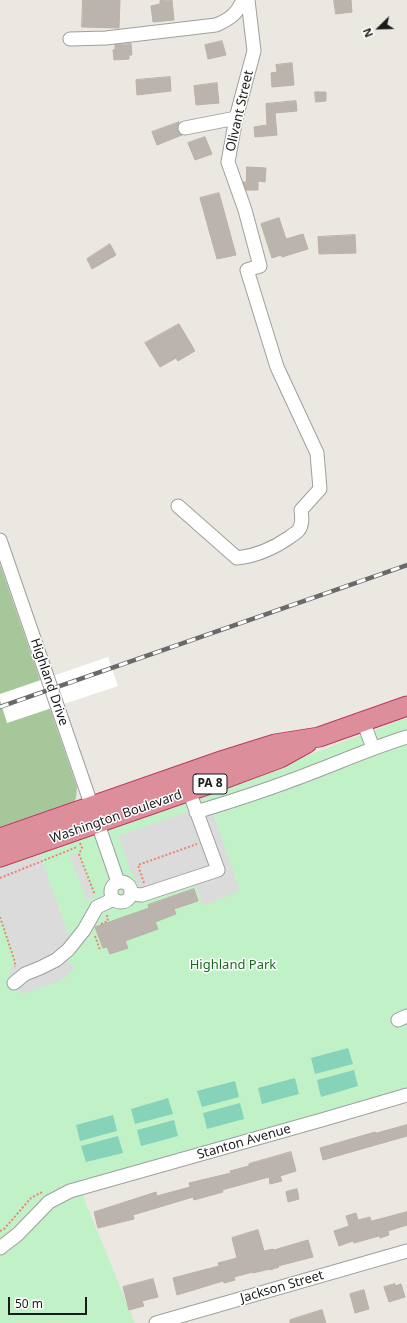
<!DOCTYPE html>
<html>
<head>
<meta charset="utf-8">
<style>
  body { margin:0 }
  #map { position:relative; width:407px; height:1323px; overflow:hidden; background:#ebe8e1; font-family:"Noto Sans",sans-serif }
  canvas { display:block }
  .north { position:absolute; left:359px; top:8px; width:40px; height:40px; -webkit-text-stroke:3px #fff; paint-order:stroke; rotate:247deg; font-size:11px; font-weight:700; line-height:16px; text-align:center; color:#1b1b1b }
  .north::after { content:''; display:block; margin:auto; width:14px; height:18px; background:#1b1b1b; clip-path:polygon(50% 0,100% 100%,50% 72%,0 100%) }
  .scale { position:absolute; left:8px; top:1297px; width:79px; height:18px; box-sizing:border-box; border:2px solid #1b1b1b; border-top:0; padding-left:5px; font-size:12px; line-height:14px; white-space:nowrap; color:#1b1b1b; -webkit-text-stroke:3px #fff; paint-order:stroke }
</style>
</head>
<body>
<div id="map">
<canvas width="407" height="1323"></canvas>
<div class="north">N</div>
<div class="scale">50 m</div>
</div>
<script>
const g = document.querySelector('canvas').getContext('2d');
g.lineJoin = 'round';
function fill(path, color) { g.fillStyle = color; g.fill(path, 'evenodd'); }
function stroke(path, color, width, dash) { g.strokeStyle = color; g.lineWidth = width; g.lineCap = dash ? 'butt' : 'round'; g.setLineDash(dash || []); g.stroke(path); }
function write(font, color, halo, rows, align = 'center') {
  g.font = font + ' "Noto Sans",sans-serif'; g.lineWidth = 3; g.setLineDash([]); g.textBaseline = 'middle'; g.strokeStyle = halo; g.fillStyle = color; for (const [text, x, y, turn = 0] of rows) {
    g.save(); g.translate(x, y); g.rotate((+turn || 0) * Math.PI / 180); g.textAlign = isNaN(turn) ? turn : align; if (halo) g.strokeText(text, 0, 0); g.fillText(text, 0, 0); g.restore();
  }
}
fill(new Path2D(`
  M 0,564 L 77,787 L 76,798 L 74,802 L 0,828 Z`), '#a5c79a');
fill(new Path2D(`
  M 407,718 L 407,1095 L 81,1187 L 85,1201 L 135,1323 L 0,1323 L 0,862 L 260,773 Z`), '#c1f2c7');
fill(new Path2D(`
  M 348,1048 L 353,1064 L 315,1074 L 311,1058 Z
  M 354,1070 L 358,1086 L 321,1097 L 317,1080 Z
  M 295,1078 L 299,1094 L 262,1104 L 258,1088 Z
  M 235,1081 L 239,1097 L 202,1107 L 197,1091 Z
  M 168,1098 L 173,1114 L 135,1124 L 131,1109 Z
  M 240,1103 L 244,1119 L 207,1129 L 203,1113 Z
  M 113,1115 L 117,1131 L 80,1141 L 76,1125 Z
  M 174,1120 L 178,1136 L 141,1146 L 137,1130 Z
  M 118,1136 L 123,1153 L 86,1162 L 81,1146 Z`), '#86d3b9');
fill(new Path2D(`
  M 189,811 L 193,820 L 213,813 L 240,891 L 203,906 L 190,871 L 140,889 L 129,867 L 118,836 Z
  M 78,853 L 94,897 L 87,900 L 69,854 Z
  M 40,855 L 70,939 L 67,962 L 75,967 L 66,977 L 59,981 L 22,994 L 17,989 L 9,971 L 17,961 L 0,915 L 0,869 Z`), '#dbdbdb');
fill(new Path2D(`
  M 108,657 L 118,686 L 7,723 L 0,700 L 0,694 Z`), '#fff');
const building = new Path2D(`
  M 83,0 L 120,0 L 119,28 L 82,27 Z
  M 172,0 L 174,20 L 153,22 L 151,6 L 160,4 L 160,1 Z
  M 334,0 L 351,0 L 352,12 L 336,14 Z
  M 222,41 L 226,55 L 208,59 L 205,45 Z
  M 131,44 L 132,55 L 129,55 L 129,59 L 114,60 L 113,50 L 115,50 L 115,45 Z
  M 292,63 L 294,85 L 272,87 L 271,73 L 277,72 L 276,65 Z
  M 170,77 L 171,91 L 137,95 L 136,80 Z
  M 217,83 L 219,103 L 196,105 L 194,86 Z
  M 315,92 L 326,92 L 326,101 L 316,102 Z
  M 296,101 L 297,111 L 275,113 L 277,135 L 255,137 L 254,127 L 267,125 L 266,104 Z
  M 179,122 L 177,130 L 182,135 L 157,145 L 152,132 Z
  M 205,137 L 212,154 L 195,160 L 188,143 Z
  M 247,167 L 266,168 L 265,182 L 258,181 L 258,190 L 246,190 L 243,182 L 246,182 Z
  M 219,193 L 236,255 L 217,259 L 200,198 Z
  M 279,218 L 286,239 L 303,234 L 308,249 L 282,257 L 281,255 L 272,258 L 261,224 Z
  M 355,235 L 356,253 L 319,254 L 318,237 Z
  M 110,244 L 116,255 L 92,269 L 87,259 Z
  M 179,324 L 195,351 L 178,361 L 176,358 L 160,367 L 145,343 Z
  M 194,889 L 198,901 L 174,909 L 176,914 L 155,922 L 158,929 L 125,941 L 128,948 L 110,954 L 107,947 L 103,948 L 95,927 L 149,908 L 148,905 Z
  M 407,1125 L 407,1136 L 323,1160 L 320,1148 L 375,1132 L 376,1133 Z
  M 291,1152 L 296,1171 L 280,1176 L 282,1181 L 270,1184 L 269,1177 L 222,1190 L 223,1192 L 194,1200 L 193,1197 L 133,1215 L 134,1219 L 98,1228 L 94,1212 L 156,1192 L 157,1196 L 190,1187 L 189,1183 L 231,1173 L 230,1171 L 249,1166 L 249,1164 Z
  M 297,1189 L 299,1199 L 288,1202 L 286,1192 Z
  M 407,1212 L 407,1225 L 388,1231 L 389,1235 L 380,1238 L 379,1236 L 354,1243 L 353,1241 L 339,1246 L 334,1231 L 349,1226 L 346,1216 L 356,1213 L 358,1220 L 370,1217 L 371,1221 Z
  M 258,1230 L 264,1251 L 273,1249 L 274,1250 L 308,1240 L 313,1257 L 278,1266 L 279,1267 L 270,1270 L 270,1269 L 253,1273 L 253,1272 L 234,1277 L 235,1280 L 224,1283 L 223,1281 L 177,1295 L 173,1278 L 219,1266 L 218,1263 L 237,1258 L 232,1238 Z
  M 153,1279 L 158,1297 L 142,1301 L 144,1306 L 129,1310 L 123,1287 Z
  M 395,1284 L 395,1286 L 401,1284 L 405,1297 L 389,1302 L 384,1287 Z
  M 364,1290 L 369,1309 L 355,1313 L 350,1294 Z
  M 322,1310 L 326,1323 L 290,1323 L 290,1320 Z`);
fill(building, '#bbb4ae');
stroke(building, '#bbb0a5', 1);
const minor = new Path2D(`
  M 70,39 L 106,38 L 216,25 C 230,19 237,14 243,0
  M 185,128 L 236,118
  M 178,506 L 237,558 C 257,556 274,548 290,537 C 292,535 296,533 298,531 C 303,525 302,517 301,510 L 320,489 L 317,453 L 277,367 L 247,270 L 260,266 L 245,210 L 228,162 L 236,118 L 254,51 L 248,0
  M 0,540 L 118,882
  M 363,721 L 373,748
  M 196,812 C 229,802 261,792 292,780 C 331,766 368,749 407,737
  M111 892a10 10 0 1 1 20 0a10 10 0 1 1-20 0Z
  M 131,894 L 142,895 L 218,870 L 189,791
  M 14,983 L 25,974 L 40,968 L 56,960 L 68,950 L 84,930 L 97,907 L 114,899
  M 398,1020 L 407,1016
  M 0,1248 L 18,1234 L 49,1202 L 70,1191 L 325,1119 L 407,1095
  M 156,1323 L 407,1251`);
const highway = new Path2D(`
  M 0,838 L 224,760 L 275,744 L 319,737 L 407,706
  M 0,857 L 218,781 L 280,758 L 307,743`);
stroke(minor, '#9f9f9f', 15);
stroke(highway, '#c23560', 21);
stroke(new Path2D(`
  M 80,843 L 82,848 L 79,854 L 95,895
  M 0,878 L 77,847
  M 144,883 L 138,865 L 197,844
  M 0,917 L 15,962 L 15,967
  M 101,924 L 108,921 L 107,916 L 108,916
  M 95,936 L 100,950
  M 0,1231 L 4,1229 L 31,1198 L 42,1192`), '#ea8473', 2, [2, 2]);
stroke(minor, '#fff', 13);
stroke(highway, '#dc8f9b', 19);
const rail = new Path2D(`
  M 0,707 L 407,565`);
stroke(rail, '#696969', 4.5);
stroke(rail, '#fff', 3, [9]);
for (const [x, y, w] of [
  [210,784,34]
]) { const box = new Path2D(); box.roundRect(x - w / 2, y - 10, w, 20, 3); g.fillStyle = '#fff'; g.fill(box); stroke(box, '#1b1b1b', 1); }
write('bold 12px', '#1b1b1b', null, [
  ["PA 8",210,784]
]);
write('13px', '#1b1b1b', '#fff', [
  ["Olivant Street",240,111,-77],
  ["Highland Drive",49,682,71],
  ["Washington Boulevard",116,817,-19],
  ["Stanton Avenue",244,1142,-16],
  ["Jackson Street",282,1287,-16]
]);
write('13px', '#166b20', '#fff', [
  ["Highland Park",233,965]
]);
</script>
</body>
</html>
